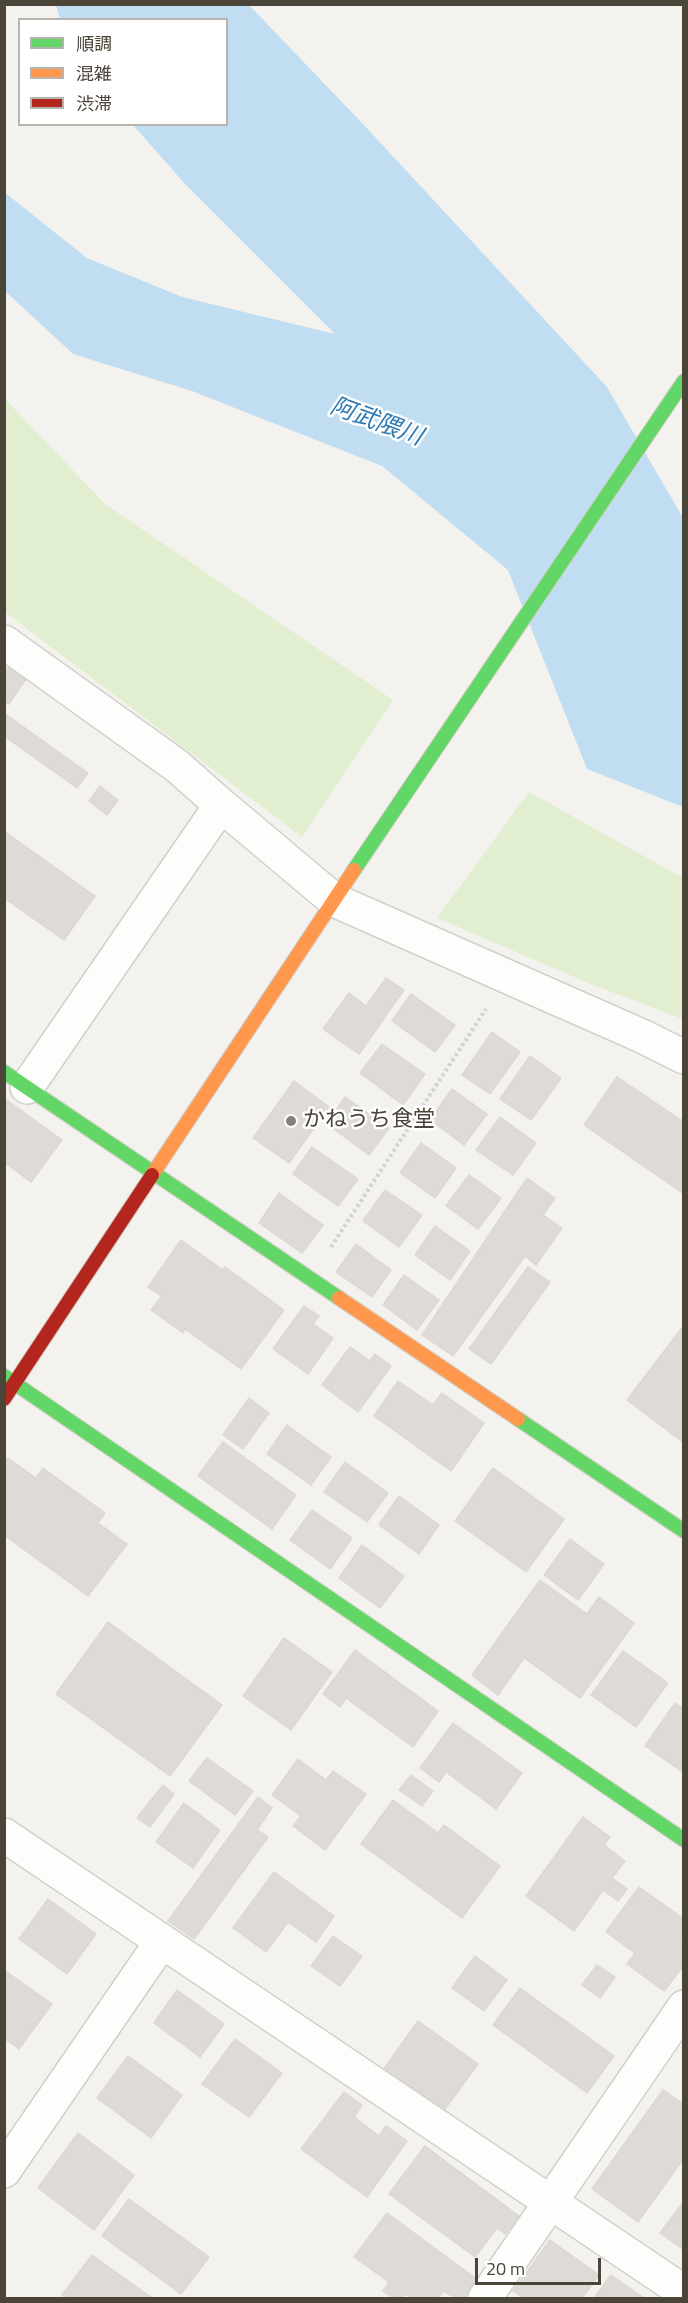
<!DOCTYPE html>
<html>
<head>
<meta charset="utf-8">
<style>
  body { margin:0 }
  #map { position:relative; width:688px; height:2303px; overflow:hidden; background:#f4f2ee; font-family:"Titillium Web","Noto Sans JP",sans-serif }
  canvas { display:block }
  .frame { position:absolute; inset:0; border:6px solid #4b4439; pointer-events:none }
  .legend { position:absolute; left:18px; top:18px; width:210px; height:108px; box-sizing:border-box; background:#fff; border:2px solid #b7b4b0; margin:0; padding:8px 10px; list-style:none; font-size:18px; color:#4b4439 }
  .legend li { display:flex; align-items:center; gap:12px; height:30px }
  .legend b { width:30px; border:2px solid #b7b4b0 }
  .scale { position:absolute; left:475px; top:2258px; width:126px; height:27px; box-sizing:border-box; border:3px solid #4b4439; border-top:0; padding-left:8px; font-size:18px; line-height:21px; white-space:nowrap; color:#4b4439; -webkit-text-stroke:4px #fff; paint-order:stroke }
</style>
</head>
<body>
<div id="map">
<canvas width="688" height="2303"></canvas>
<div class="frame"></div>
<ul class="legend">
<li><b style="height:8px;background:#63d668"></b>順調</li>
<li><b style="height:8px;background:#ff974d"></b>混雑</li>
<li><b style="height:8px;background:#b3261e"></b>渋滞</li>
</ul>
<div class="scale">20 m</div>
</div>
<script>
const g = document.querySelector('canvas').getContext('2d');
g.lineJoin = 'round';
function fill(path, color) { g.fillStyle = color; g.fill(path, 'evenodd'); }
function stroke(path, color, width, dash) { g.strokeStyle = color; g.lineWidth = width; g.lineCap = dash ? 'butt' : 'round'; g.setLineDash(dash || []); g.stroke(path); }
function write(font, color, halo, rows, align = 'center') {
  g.font = font + ' "Titillium Web","Noto Sans JP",sans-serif'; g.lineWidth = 5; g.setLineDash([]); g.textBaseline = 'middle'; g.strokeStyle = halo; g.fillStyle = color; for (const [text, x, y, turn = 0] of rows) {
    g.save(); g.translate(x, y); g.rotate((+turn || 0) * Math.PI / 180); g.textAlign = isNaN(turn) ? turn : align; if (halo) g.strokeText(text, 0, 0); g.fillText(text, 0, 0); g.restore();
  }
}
fill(new Path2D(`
  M 5,399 L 105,504 L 393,700 L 302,837 L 5,612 Z
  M 529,792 L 683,878 L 683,1019 L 593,985 L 437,918 Z`), '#e1eecf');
fill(new Path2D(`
  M 56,5 L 249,5 L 362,123 L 607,387 L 683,518 L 683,807 L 587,769 L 508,570 L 382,466 L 192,391 L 73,354 L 5,291 L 4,192 L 87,258 L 182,297 L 335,334 L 185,184 L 133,125 L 226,124 L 226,20 L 60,19 Z`), '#c0ddf1');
const building = new Path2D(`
  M 9,667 L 26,679 L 9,704 L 4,701 L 4,673 Z
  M 4,713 L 88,773 L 77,788 L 4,736 Z
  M 100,786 L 118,800 L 107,815 L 89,801 Z
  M 4,831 L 95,896 L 64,940 L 4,898 Z
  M 386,978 L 404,990 L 359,1054 L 323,1029 L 349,993 L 366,1006 Z
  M 411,994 L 455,1025 L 435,1052 L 392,1021 Z
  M 492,1032 L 520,1052 L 490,1094 L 462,1075 Z
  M 382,1044 L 425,1074 L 403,1105 L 360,1073 Z
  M 530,1056 L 561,1078 L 531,1120 L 500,1099 Z
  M 617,1077 L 684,1122 L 684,1194 L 584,1125 Z
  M 294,1081 L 329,1107 L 289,1163 L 253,1138 Z
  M 452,1089 L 487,1114 L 464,1145 L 430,1120 Z
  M 345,1097 L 389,1128 L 369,1155 L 327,1124 Z
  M 4,1098 L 62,1140 L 31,1182 L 4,1162 Z
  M 500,1117 L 536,1143 L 513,1175 L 476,1150 Z
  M 421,1143 L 456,1168 L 435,1198 L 400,1173 Z
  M 312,1147 L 358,1179 L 338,1206 L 293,1174 Z
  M 469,1175 L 501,1198 L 478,1229 L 446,1206 Z
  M 527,1178 L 555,1198 L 543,1215 L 562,1228 L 536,1265 L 525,1256 L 453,1356 L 422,1335 Z
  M 385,1190 L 422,1215 L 399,1247 L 363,1221 Z
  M 279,1193 L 323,1225 L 302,1253 L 259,1223 Z
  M 435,1226 L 470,1251 L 450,1280 L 415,1255 Z
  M 181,1240 L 223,1270 L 225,1267 L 284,1310 L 241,1369 L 185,1329 L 183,1333 L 151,1310 L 162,1296 L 148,1287 Z
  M 356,1244 L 391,1270 L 372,1297 L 336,1272 Z
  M 528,1267 L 550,1282 L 491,1364 L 469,1349 Z
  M 404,1275 L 439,1300 L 417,1330 L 383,1305 Z
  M 304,1306 L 319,1316 L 313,1324 L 333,1338 L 308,1374 L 273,1349 Z
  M 684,1325 L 684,1443 L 627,1400 Z
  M 350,1347 L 370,1361 L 375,1354 L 391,1366 L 358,1412 L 322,1385 Z
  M 398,1381 L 433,1405 L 442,1393 L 484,1423 L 451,1471 L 374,1416 Z
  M 249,1398 L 269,1413 L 243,1449 L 223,1435 Z
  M 287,1425 L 331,1457 L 311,1485 L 267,1454 Z
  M 223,1442 L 296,1495 L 272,1529 L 198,1476 Z
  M 8,1458 L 36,1478 L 43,1468 L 105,1513 L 98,1523 L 127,1544 L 88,1596 L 4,1535 L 4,1463 Z
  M 345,1462 L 388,1493 L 367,1522 L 324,1492 Z
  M 493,1468 L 564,1519 L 526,1572 L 455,1521 Z
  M 399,1496 L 439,1525 L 419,1554 L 379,1525 Z
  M 312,1510 L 352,1538 L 330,1569 L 290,1540 Z
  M 570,1539 L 604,1564 L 578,1600 L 544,1575 Z
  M 362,1545 L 404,1576 L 380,1608 L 339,1578 Z
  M 540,1580 L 587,1614 L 599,1597 L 634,1623 L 580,1698 L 524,1658 L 498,1695 L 472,1675 Z
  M 108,1622 L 222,1705 L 170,1776 L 56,1694 Z
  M 284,1638 L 332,1672 L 291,1730 L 243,1696 Z
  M 355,1650 L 438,1711 L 413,1747 L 346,1698 L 340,1707 L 323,1694 Z
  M 623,1651 L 668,1683 L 636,1727 L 591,1695 Z
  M 675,1703 L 684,1709 L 684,1773 L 645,1746 Z
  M 453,1723 L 522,1773 L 496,1809 L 446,1772 L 439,1782 L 420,1768 Z
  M 207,1758 L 253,1791 L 235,1815 L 189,1781 Z
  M 298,1759 L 326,1780 L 333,1771 L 366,1794 L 325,1850 L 293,1826 L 301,1816 L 272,1795 Z
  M 411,1775 L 433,1791 L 422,1806 L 399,1790 Z
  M 163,1785 L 174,1794 L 150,1827 L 137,1818 Z
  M 258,1797 L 272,1808 L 257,1830 L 268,1837 L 194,1939 L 168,1921 Z
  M 393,1800 L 438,1833 L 444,1825 L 500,1866 L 462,1918 L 361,1844 Z
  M 184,1803 L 220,1830 L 193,1868 L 156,1842 Z
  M 583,1817 L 610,1837 L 604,1845 L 625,1861 L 612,1878 L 627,1889 L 618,1901 L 603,1890 L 574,1931 L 526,1896 Z
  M 274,1872 L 334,1916 L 316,1942 L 288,1922 L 266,1952 L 233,1928 Z
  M 639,1887 L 684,1919 L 684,1938 L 680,1943 L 684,1946 L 684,1965 L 664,1991 L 627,1964 L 635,1953 L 606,1932 Z
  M 48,1899 L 96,1934 L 67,1974 L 19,1939 Z
  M 333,1936 L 362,1956 L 340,1986 L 311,1966 Z
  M 475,1956 L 507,1980 L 484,2011 L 452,1988 Z
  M 597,1965 L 615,1977 L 600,1998 L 582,1985 Z
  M 4,1970 L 52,2004 L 19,2049 L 4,2038 Z
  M 520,1988 L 614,2056 L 587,2093 L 493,2025 Z
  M 177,1990 L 224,2024 L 200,2057 L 154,2023 Z
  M 418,2021 L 478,2064 L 442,2113 L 383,2070 Z
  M 235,2039 L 282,2073 L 249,2117 L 202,2084 Z
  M 128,2056 L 182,2095 L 151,2138 L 97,2098 Z
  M 663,2090 L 684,2104 L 684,2124 L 681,2127 L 684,2128 L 684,2158 L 638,2222 L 592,2189 Z
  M 344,2092 L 362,2105 L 354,2117 L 379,2136 L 386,2126 L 407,2141 L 367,2197 L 301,2149 Z
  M 78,2133 L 134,2175 L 94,2230 L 38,2188 Z
  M 425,2146 L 519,2216 L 505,2234 L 497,2228 L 475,2257 L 389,2194 Z
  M 129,2199 L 209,2257 L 181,2294 L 102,2236 Z
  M 684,2201 L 684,2250 L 660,2233 Z
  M 387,2213 L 478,2280 L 465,2298 L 455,2298 L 444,2291 L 438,2298 L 411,2298 L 406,2294 L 403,2298 L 394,2298 L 383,2291 L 389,2282 L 354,2257 Z
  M 550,2240 L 599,2275 L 582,2298 L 523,2298 L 513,2291 Z
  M 92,2255 L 152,2298 L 67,2298 L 62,2295 Z
  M 611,2275 L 644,2298 L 594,2298 Z`);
fill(building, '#dedbd6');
stroke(building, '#dcd9d4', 1.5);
const street = new Path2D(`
  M 4,642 L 177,766 L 221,805 L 27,1087
  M 221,805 L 334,900 L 644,1037 L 684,1057
  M 4,1835 L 684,2292
  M 4,2171 L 162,1941
  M 485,2298 L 684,2007`);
const fast = new Path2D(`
  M 354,870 L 684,381
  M 4,1072 L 339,1298
  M 4,1376 L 684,1840
  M 518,1419 L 684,1531`);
const slow = new Path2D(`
  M 152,1175 L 354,870
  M 339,1298 L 518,1419`);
const jam = new Path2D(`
  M 4,1399 L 152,1175`);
stroke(street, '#d2d0cb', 36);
stroke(fast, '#d3cfc5', 16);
stroke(slow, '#d3cfc5', 16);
stroke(jam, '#d3cfc5', 16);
stroke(new Path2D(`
  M 331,1247 L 486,1009`), '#d3d2cc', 4, [3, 3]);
stroke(street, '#fdfdfc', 33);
stroke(fast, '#63d668', 14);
stroke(slow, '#ff974d', 14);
stroke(jam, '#b3261e', 14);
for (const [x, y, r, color] of [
  [291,1121,6,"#868178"]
]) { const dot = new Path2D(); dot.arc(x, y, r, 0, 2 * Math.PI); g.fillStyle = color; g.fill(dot); stroke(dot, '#fff', 2); }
write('22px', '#4b4439', '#fff', [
  ["かねうち食堂",303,1121]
], 'left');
write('italic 24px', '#2e7ab2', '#fff', [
  ["阿武隈川",376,423,20]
]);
</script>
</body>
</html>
